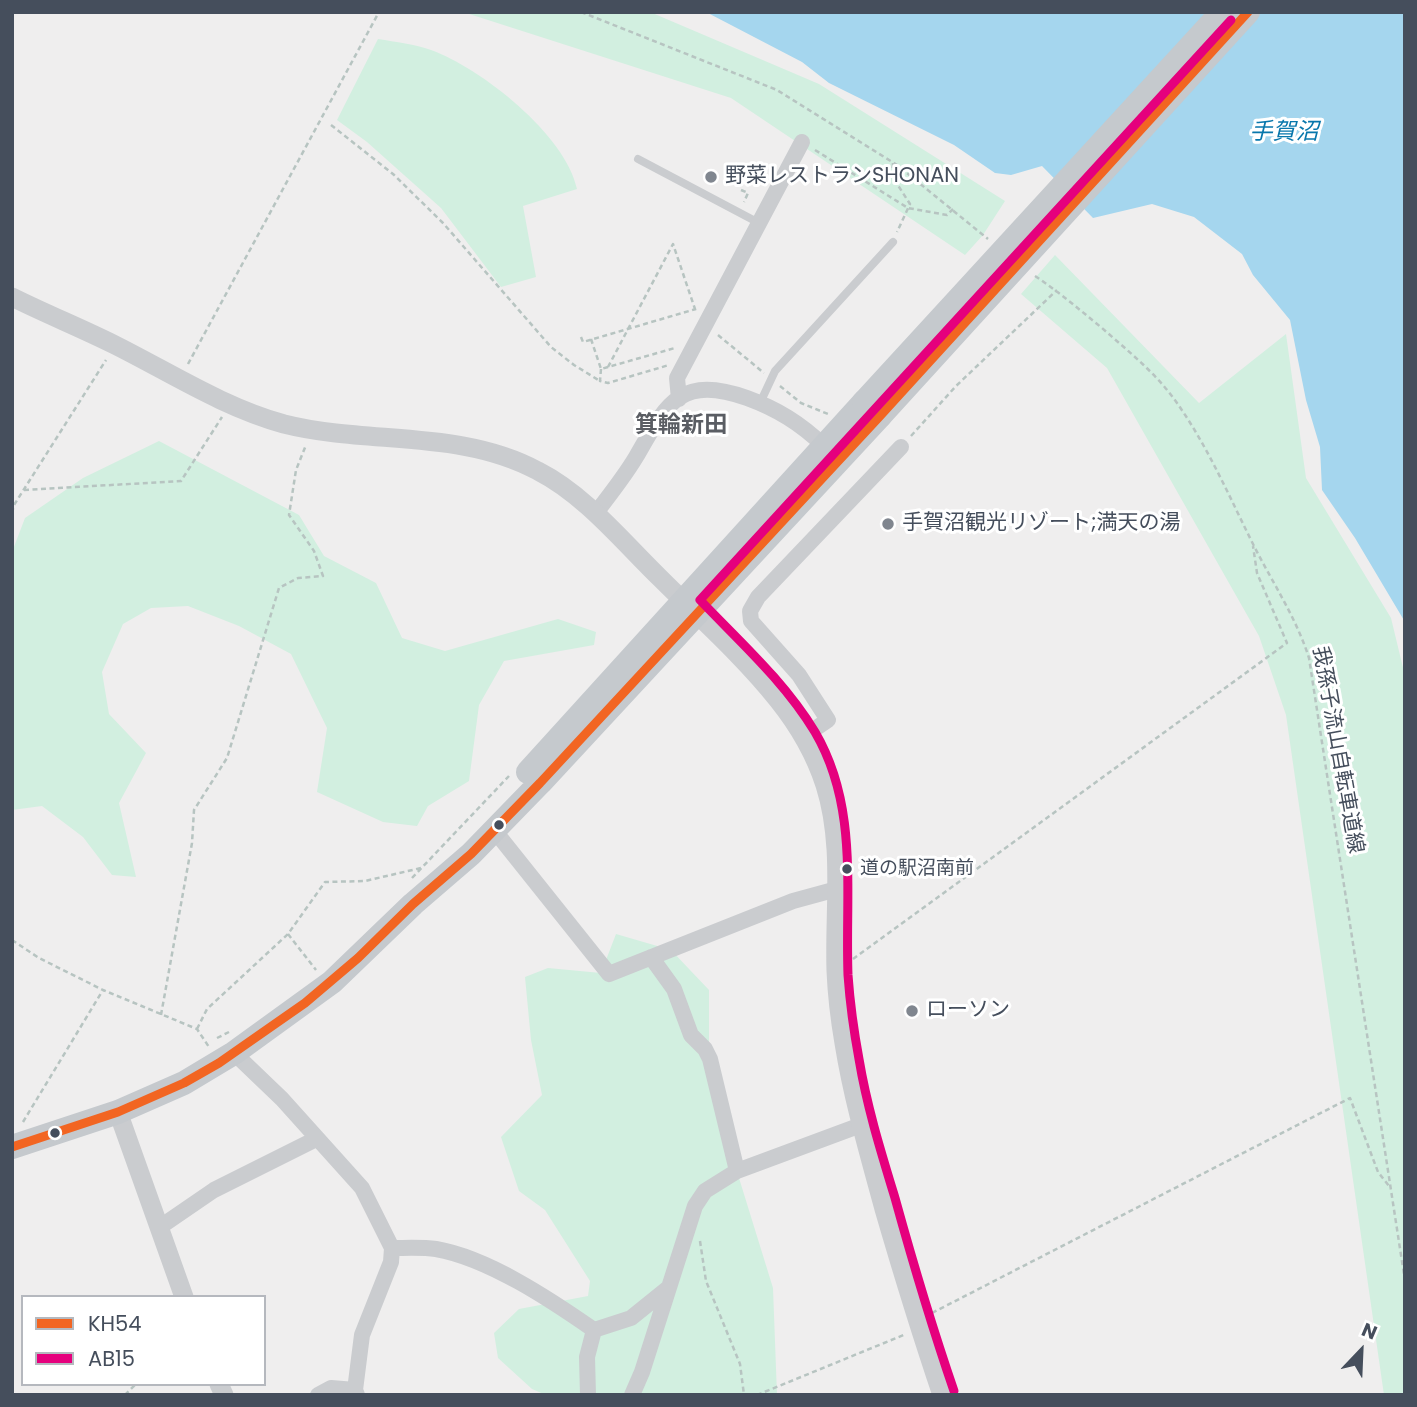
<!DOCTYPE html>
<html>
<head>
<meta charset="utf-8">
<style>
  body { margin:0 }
  #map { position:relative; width:1417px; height:1407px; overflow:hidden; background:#efeeee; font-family:Poppins,sans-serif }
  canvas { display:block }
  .frame { position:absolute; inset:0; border:14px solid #454e5c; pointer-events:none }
  .legend { position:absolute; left:21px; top:1295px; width:245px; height:91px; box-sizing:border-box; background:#fff; border:2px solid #b5b8be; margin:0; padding:9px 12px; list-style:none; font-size:21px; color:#454e5c }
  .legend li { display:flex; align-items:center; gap:14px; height:35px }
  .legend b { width:35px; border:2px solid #b5b8be }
  .north { position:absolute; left:1326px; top:1316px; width:70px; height:70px; -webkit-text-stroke:5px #fff; paint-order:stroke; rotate:23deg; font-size:19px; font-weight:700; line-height:28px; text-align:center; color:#454e5c }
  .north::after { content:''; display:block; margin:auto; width:24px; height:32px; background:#454e5c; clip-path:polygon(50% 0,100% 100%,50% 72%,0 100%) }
</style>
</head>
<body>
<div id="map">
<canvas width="1417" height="1407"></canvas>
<div class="frame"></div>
<ul class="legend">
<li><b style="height:9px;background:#f26522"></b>KH54</li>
<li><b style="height:9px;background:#e5007d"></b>AB15</li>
</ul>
<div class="north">N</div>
</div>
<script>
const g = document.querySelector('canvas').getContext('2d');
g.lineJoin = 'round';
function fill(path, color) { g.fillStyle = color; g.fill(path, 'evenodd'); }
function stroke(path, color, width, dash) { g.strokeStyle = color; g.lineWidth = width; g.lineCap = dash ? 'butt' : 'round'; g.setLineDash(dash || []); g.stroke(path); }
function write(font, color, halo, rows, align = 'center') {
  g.font = font + ' Poppins,"Noto Sans JP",sans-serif'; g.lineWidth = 6; g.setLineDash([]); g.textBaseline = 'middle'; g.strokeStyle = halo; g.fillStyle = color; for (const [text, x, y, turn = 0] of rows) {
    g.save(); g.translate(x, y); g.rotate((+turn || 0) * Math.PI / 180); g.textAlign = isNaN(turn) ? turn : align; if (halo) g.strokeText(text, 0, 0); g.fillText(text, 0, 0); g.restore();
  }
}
fill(new Path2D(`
  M 463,12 L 650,12 L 819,84 L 1005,201 L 983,235 L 965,255 L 731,98 Z
  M 378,39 C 396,42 415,44 431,50 C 481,68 566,135 577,189 L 523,206 L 536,277 L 501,287 L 441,208 L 367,142 L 337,120 Z
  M 1055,255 L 1199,403 L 1286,334 L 1306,478 L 1391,618 L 1405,676 L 1405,1395 L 1384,1395 L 1286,715 L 1259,636 L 1107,368 L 1021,294 Z
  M 159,441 L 299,515 L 324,556 L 376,583 L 402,638 L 445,651 L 558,619 L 596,632 L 594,645 L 504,661 L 479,705 L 469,781 L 428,806 L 417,826 L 383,822 L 317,792 L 327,728 L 291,654 L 239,626 L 188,606 L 151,608 L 123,624 L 102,672 L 109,714 L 146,753 L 119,803 L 136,877 L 112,875 L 83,837 L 42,806 L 12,810 L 12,552 L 25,518 L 83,478 Z
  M 616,934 L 671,950 L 709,990 L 709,1042 L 705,1068 L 773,1288 L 777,1395 L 546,1395 L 532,1389 L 498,1358 L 494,1333 L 519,1309 L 588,1296 L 590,1281 L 545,1210 L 519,1191 L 501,1137 L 542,1095 L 531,1040 L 525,977 L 548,968 L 601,973 Z`), '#d2efe0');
fill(new Path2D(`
  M 706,12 L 1405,12 L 1405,622 L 1355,538 L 1322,490 L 1320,447 L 1306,400 L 1290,320 L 1253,275 L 1242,254 L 1194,217 L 1152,204 L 1093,218 L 1042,166 L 1011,175 L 995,173 L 954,145 L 829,83 L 802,62 Z`), '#a5d6ee');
stroke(new Path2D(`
  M 581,12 L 777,90 L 897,165 L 988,239
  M 331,125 L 393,174 L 443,223 L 551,347 L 574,365 L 600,381
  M 815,150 L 908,208 L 947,215 L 953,209
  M 893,163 L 892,176 L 910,204 L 897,232
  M 741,190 L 748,193 L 744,202
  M 1035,276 C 1059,292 1080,310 1102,328 C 1129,352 1156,373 1177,403 C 1208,447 1229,496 1253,544 C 1272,582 1296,617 1309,658 L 1405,1281
  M 718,335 L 764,373
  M 581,337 L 583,342 L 696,309
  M 591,339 L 601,369 L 675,348
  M 188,364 L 379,12
  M 608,367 L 673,244 L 696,312
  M 601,369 L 600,381 L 608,383 L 669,365
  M 780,386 L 801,403 L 828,414
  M 911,436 L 956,386 L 1057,290
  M 24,490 L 181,481 L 222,417
  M 12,513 L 14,505 L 106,360
  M 412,878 L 509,776
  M 288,934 L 316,970
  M 12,940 L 39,958 L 103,990 L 197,1029 L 209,1047
  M 853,959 L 1287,643 L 1257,573 L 1253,546
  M 161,1015 L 192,843 L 194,810 L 227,758 L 279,588 L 298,578 L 323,576 L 314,551 L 289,515 L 296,470 L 306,445
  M 197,1029 L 207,1009 L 288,934 L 325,882 L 365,881 L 421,868
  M 217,1038 L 229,1032
  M 23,1122 L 103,990
  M 700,1241 L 706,1281 L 740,1364 L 744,1395
  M 932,1313 L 1350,1098 L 1378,1172 L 1389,1186
  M 125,1395 L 136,1384
  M 757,1395 L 906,1334`), '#b7c4c1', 2.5, [5, 3.5]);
stroke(new Path2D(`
  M 638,159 L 759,223
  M 760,403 L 775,371 L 893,242`), '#cacccf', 8);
stroke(new Path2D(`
  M 679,399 L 677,378 L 802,142
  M 595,514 C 609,496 624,477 636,457 C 666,405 679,374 747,398 C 777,409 800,423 824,446
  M 803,737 L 828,720 L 799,675 L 751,621 L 750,611 L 758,597 L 901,447
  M 494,830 L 609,974 L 793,901 L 837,889
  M 651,957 L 674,989 L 691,1035 L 705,1049 L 710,1059 L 737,1171
  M 234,1053 L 282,1099 L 362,1188 L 392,1248 L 391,1262 L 362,1335 L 355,1390 L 357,1395
  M 160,1227 L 214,1190 L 316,1139
  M 392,1248 C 406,1248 422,1247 436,1249 C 488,1258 551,1300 594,1330
  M 318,1395 L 331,1388 L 355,1390
  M 588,1395 L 587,1357 L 594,1330 L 631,1318 L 667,1289
  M 632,1395 L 642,1372 L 695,1206 L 705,1191 L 737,1171 L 861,1125`), '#cacccf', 16);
stroke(new Path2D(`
  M 12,297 C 46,314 81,328 115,345 C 171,373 223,407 284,424 C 367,445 461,429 538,471 C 585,495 622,541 660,578 C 699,617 743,656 778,700 C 798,725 815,754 825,785 C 844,845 834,909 836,971 C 837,994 840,1020 844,1043 C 853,1099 869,1154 884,1209 C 902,1271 921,1333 942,1395
  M 118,1112 L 184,1297
  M 219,1384 L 224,1395`), '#cacccf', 19);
stroke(new Path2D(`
  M 528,772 L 864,402
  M 12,1147 L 118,1112 L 184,1083 L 234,1053 L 332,982 L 413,904 L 471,854 L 540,783 L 880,416`), '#c5c9cd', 24);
stroke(new Path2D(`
  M 864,402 L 1222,12
  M 880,416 L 1248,12`), '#c5c9cd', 24);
stroke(new Path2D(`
  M 12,1147 L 118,1112 L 184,1083 L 219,1063 L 305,1003 L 358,958 L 413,904 L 471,854 L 540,783 L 880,416 L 1248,12`), '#f26522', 9);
stroke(new Path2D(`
  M 954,1391 C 932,1327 913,1263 895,1198 C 881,1152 867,1107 859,1059 C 854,1032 850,1003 848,975 C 845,892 859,807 815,732 C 784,681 740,642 700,600 L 1231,20`), '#e5007d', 9);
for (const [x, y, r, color] of [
  [711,177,7,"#80868f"],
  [888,524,7,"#80868f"],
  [499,825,6,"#454e5c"],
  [847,869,6,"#454e5c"],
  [912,1011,7,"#80868f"],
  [55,1133,6,"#454e5c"]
]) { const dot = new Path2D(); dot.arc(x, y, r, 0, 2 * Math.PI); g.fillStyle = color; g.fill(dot); stroke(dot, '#fff', 2.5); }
write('19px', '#454e5c', '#fff', [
  ["道の駅沼南前",860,869]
], 'left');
write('21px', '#454e5c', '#fff', [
  ["野菜レストランSHONAN",725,177],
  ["手賀沼観光リゾート;満天の湯",902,524],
  ["ローソン",926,1011]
], 'left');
write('21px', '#454e5c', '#fff', [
  ["我孫子流山自転車道線",1337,750,80]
]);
write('italic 23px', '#0877ac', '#fff', [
  ["手賀沼",1284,133]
]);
write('bold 23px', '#5a5d63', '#fff', [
  ["箕輪新田",681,426]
]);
</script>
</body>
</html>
